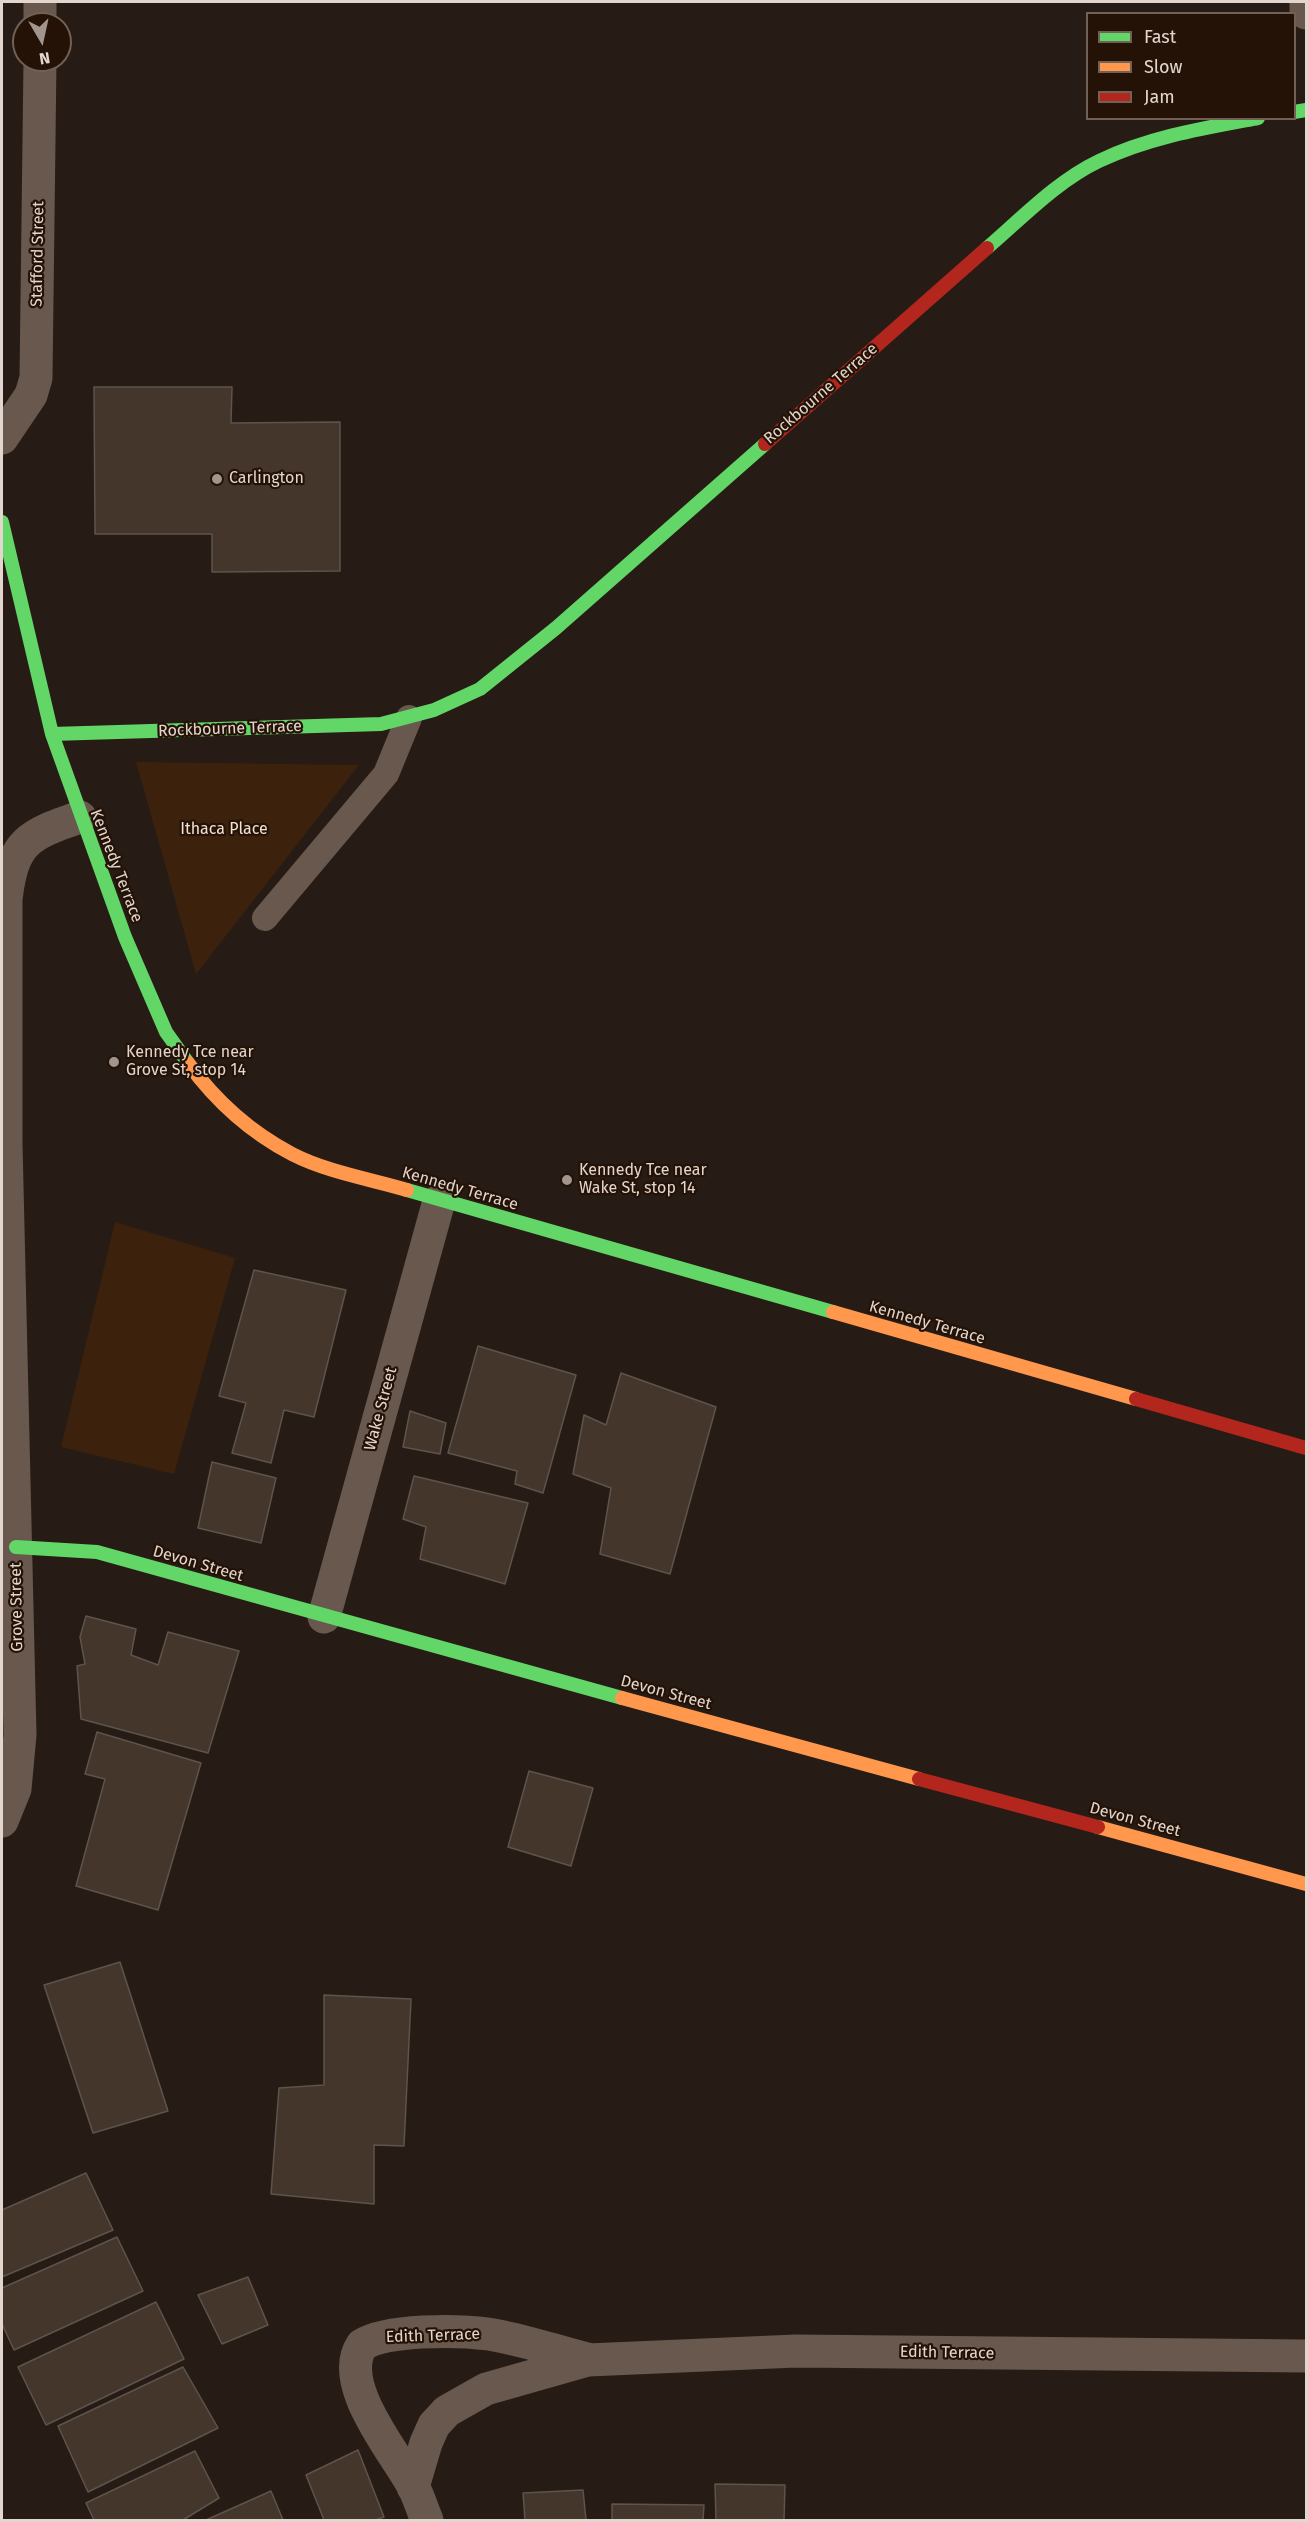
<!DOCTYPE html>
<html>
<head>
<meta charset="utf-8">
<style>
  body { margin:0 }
  #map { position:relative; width:1308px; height:2522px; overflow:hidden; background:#261c15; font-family:"Fira Sans",sans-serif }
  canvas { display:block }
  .frame { position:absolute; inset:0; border:3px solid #e3d6ce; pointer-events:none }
  .legend { position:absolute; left:1086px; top:12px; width:210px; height:108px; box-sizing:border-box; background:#231205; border:2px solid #706055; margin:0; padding:8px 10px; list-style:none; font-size:18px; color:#e3d6ce }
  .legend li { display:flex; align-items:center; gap:12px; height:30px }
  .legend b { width:30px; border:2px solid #706055 }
  .north { position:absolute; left:12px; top:12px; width:60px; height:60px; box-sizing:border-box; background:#231205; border:2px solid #706055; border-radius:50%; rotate:171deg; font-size:16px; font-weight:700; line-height:24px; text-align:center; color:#e3d6ce }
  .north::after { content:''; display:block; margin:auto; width:21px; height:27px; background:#a1958d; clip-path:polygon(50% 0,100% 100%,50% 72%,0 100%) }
</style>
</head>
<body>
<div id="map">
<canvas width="1308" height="2522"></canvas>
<div class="frame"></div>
<ul class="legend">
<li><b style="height:8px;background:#63d668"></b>Fast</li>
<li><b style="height:8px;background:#ff974d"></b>Slow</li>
<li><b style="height:8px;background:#b3261e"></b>Jam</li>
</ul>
<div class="north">N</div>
</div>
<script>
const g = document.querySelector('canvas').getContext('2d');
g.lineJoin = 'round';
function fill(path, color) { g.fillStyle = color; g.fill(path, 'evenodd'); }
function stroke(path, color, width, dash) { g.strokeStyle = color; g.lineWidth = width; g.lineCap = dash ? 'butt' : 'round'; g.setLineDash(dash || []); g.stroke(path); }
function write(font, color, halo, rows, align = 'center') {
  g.font = font + ' "Fira Sans",sans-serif'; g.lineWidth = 4.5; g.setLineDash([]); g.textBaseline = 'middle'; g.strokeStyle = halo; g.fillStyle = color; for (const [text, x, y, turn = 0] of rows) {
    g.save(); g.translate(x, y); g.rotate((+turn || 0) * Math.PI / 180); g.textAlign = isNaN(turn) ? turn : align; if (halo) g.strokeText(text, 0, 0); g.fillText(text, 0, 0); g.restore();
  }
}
fill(new Path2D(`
  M 136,762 L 359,765 L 196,974 Z
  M 115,1222 L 235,1258 L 174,1474 L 61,1447 Z`), '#3c210c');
const building = new Path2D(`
  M 94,387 L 232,387 L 231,423 L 340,422 L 340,571 L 212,572 L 212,534 L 95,534 Z
  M 254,1270 L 346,1290 L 314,1417 L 284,1410 L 271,1463 L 232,1453 L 246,1403 L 219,1396 Z
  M 478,1346 L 576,1375 L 543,1493 L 515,1484 L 517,1471 L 448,1453 Z
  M 621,1373 L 716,1407 L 670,1574 L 600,1554 L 611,1488 L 573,1474 L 584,1415 L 606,1425 Z
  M 410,1411 L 446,1423 L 440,1454 L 403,1447 Z
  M 212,1462 L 276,1478 L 261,1543 L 198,1528 Z
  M 414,1476 L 528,1503 L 505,1584 L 420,1559 L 426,1527 L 403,1519 Z
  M 86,1616 L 136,1629 L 131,1655 L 158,1665 L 168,1632 L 239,1651 L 208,1753 L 81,1719 L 77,1666 L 85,1664 L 80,1637 Z
  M 97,1732 L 201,1763 L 158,1910 L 76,1886 L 105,1779 L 85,1774 Z
  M 529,1771 L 593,1788 L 571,1866 L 508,1847 Z
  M 120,1962 L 168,2111 L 93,2133 L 44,1985 Z
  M 324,1995 L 411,1999 L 404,2146 L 374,2145 L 374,2204 L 271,2194 L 279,2088 L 324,2085 Z
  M 86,2173 L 113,2230 L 2,2277 L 2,2210 Z
  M 117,2237 L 143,2291 L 14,2350 L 2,2324 L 2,2288 Z
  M 248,2277 L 268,2325 L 222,2344 L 198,2295 Z
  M 156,2302 L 184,2359 L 46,2425 L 18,2367 Z
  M 183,2367 L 218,2428 L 88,2492 L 58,2426 Z
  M 358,2450 L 384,2517 L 375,2520 L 324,2520 L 306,2475 Z
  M 195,2451 L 219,2498 L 183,2520 L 94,2520 L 86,2503 Z
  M 715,2484 L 785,2485 L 784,2520 L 716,2520 Z
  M 583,2490 L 586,2520 L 525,2520 L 523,2493 Z
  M 271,2491 L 283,2520 L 206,2520 Z
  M 612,2504 L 704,2505 L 703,2520 L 612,2520 Z`);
fill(building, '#45362b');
stroke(building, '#5c544d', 1.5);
stroke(new Path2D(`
  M 265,918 L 386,774 L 409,718`), '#68584d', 26);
stroke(new Path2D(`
  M 1306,2 L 1306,13
  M 40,24 L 40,2
  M 2,438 L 31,395 L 36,378 L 40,60
  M 324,1617 L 439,1201
  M 2,1821 L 15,1789 L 20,1735 L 6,1143 L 6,899 C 13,841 28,835 80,817
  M 413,2487 L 426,2443 L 434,2425 L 447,2411 L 486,2389 L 588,2360 L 796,2351 L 1306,2356
  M 427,2520 C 422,2509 419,2497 413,2486 C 395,2452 336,2384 362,2345 C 387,2329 458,2330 488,2334 C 521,2339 555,2351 587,2359`), '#68584d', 33);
stroke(new Path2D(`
  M 1294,112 L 1306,110
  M 987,248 C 1022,218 1057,181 1099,161 C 1149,137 1204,128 1258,118
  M 2,522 L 52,734 L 125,937 L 166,1032 L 188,1063
  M 52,734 L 381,724 L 434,710 L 480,689 L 556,628 L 765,444
  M 407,1190 L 833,1312
  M 16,1547 L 97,1552 L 622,1698`), '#63d668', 14);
stroke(new Path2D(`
  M 188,1063 C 215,1100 250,1132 292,1154 C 327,1172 370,1179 407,1190
  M 833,1312 L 1136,1399
  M 622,1698 L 919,1779
  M 1098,1827 L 1306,1884`), '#ff974d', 14);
stroke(new Path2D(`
  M 765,444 L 987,248
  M 1136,1399 L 1306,1448
  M 919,1779 L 1098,1827`), '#b3261e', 14);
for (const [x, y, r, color] of [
  [217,479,6,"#a1958d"],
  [114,1062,6,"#a1958d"],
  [567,1180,6,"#a1958d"]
]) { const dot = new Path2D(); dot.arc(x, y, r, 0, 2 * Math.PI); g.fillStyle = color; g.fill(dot); stroke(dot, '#231205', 2); }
write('16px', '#e3d6ce', '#231205', [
  ["Stafford Street",38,254,-89],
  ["Rockbourne Terrace",821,394,-41],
  ["Rockbourne Terrace",230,729,-2],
  ["Kennedy Terrace",116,866,69],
  ["Kennedy Terrace",460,1189,16],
  ["Kennedy Terrace",927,1323,16],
  ["Wake Street",381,1409,-75],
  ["Devon Street",198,1564,16],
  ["Grove Street",17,1607,-91],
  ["Devon Street",666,1693,15],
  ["Devon Street",1135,1820,15],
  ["Edith Terrace",433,2336,-2],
  ["Edith Terrace",947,2353,1]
]);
write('16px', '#e3d6ce', '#231205', [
  ["Carlington",229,479],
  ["Kennedy Tce near",126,1053],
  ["Grove St, stop 14",126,1071],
  ["Kennedy Tce near",579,1171],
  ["Wake St, stop 14",579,1189]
], 'left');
write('16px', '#f4dfd1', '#231205', [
  ["Ithaca Place",224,830]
]);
</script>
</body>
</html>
